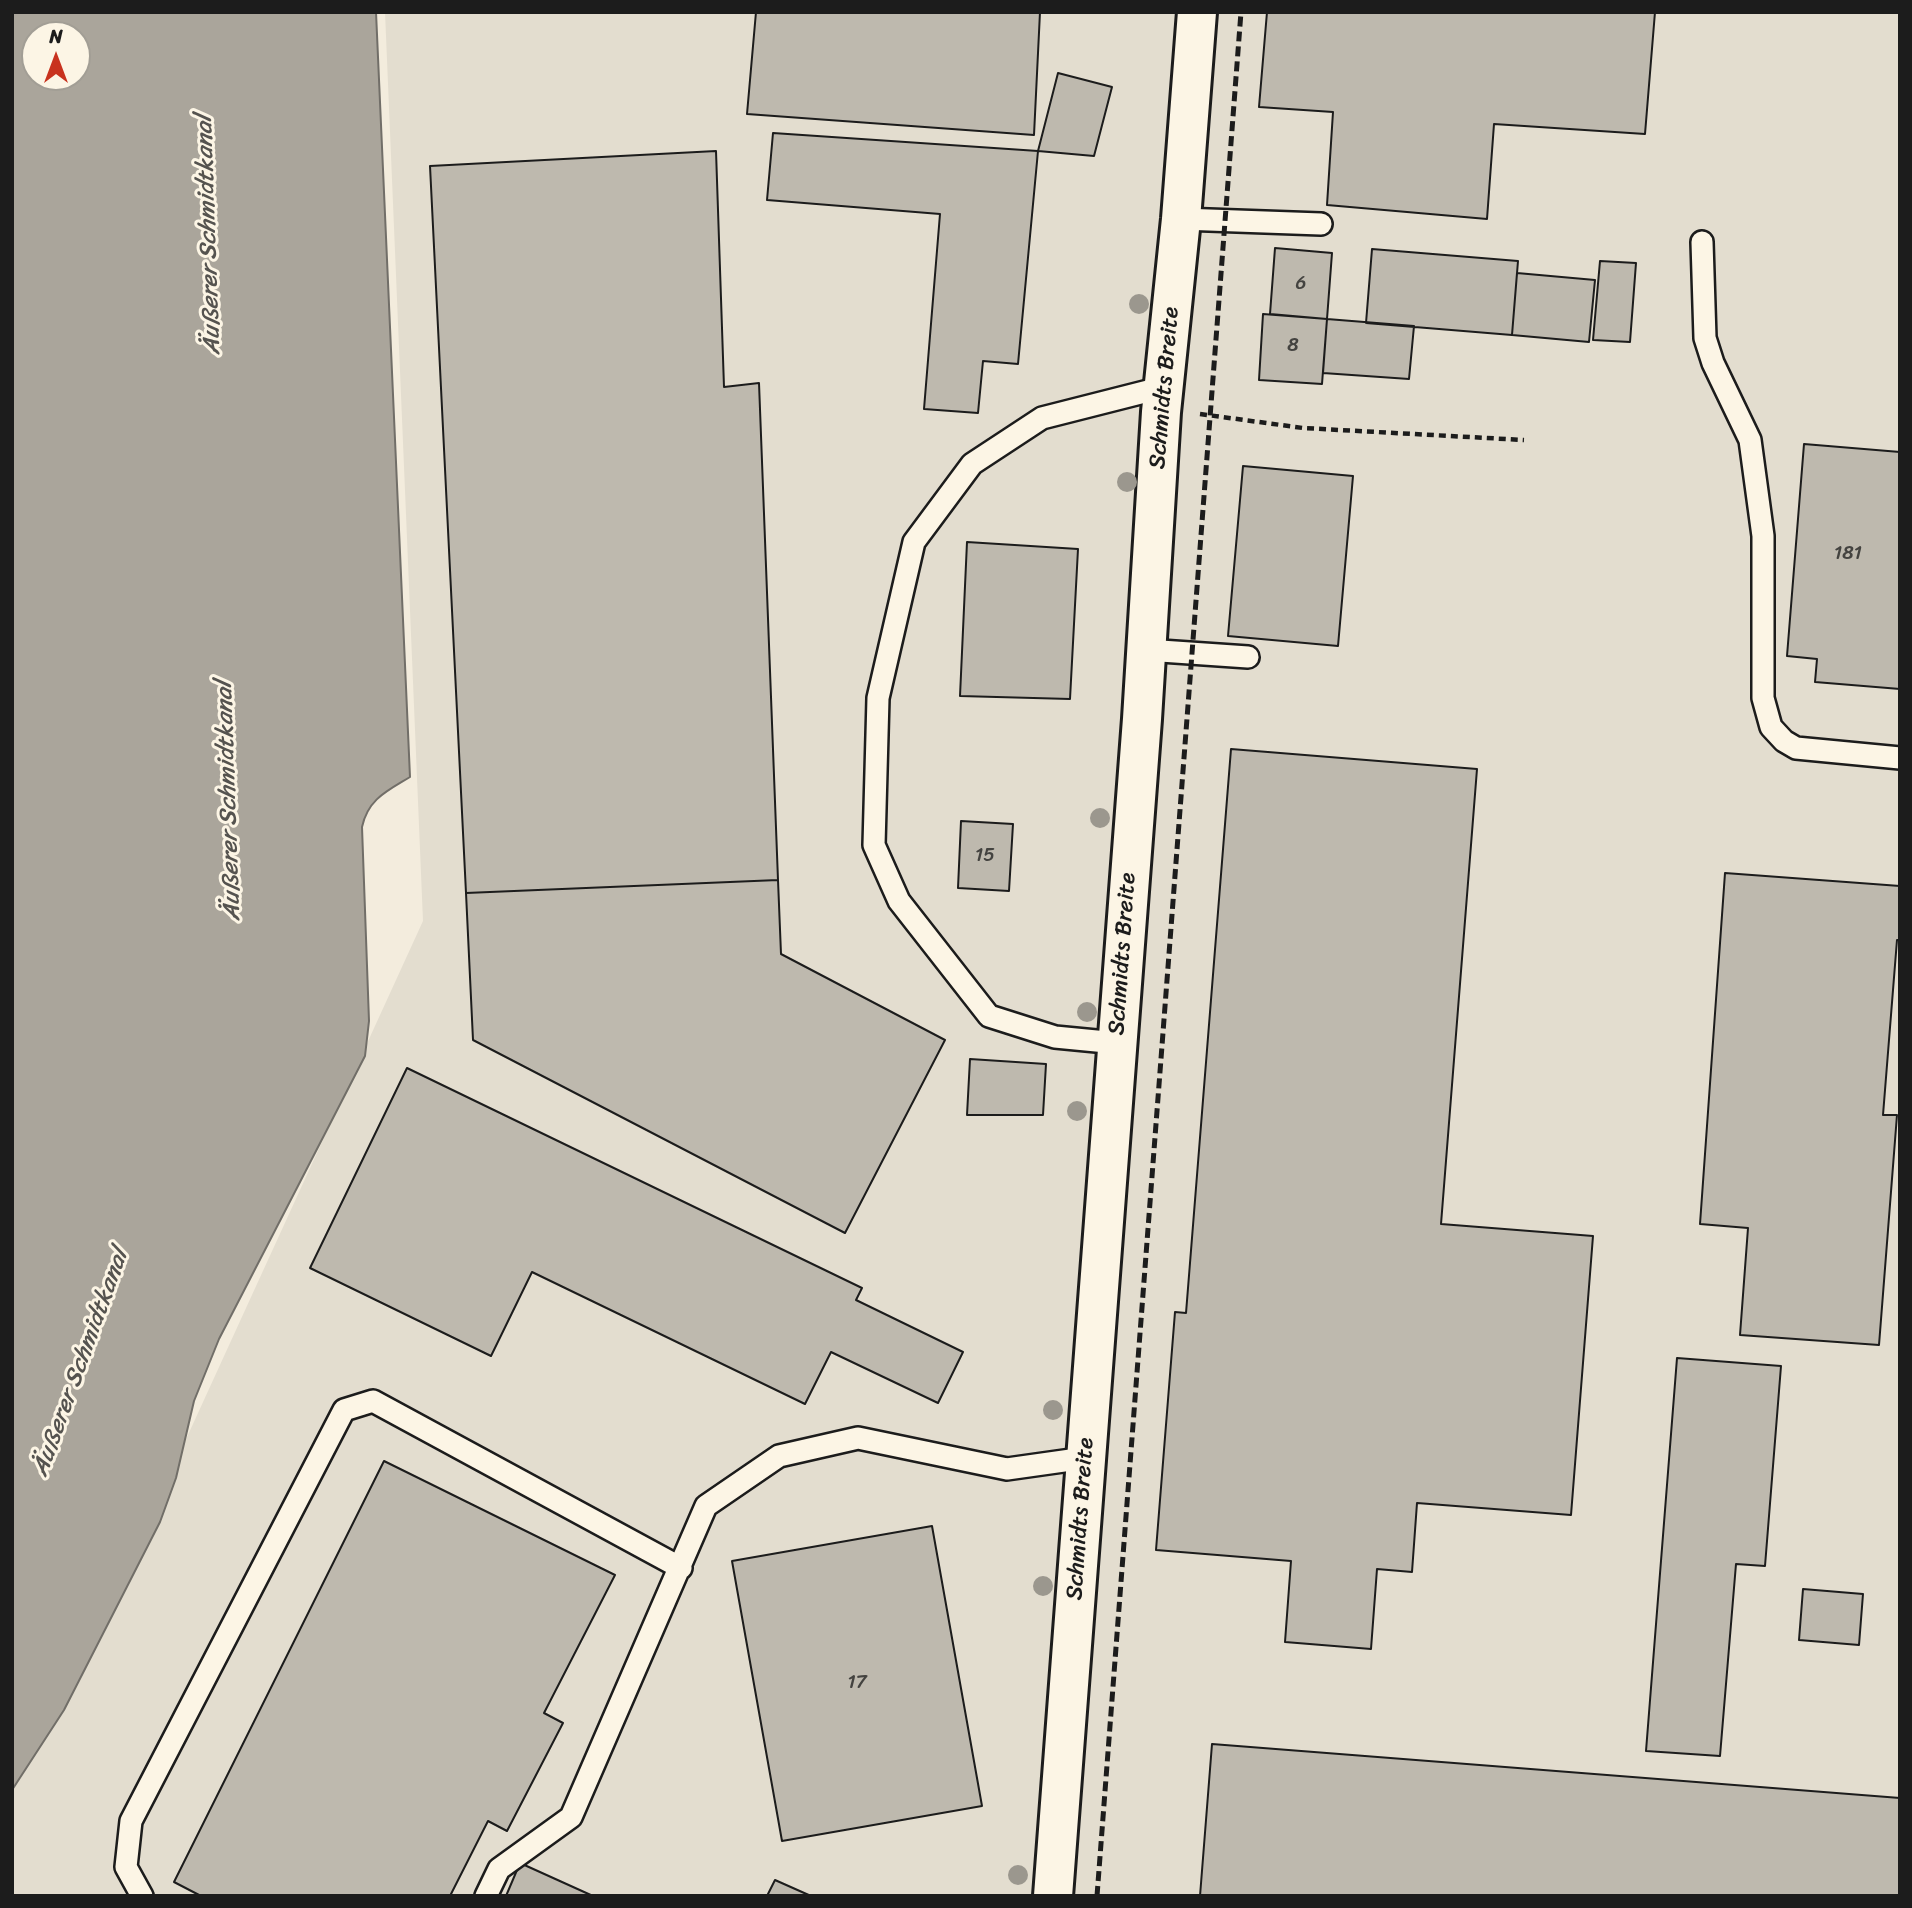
<!DOCTYPE html>
<html>
<head>
<meta charset="utf-8">
<style>
  body { margin:0 }
  #map { position:relative; width:1912px; height:1908px; overflow:hidden; background:#f3ecdd; font-family:Sriracha,sans-serif }
  canvas { display:block }
  .frame { position:absolute; inset:0; border:14px solid #1c1c1c; pointer-events:none }
  .north { position:absolute; left:21px; top:21px; width:70px; height:70px; box-sizing:border-box; background:#fcf5e5; border:2px solid #a29e95; border-radius:50%; rotate:0deg; font-size:19px; font-weight:700; line-height:28px; text-align:center; color:#1c1c1c }
  .north::after { content:''; display:block; margin:auto; width:24px; height:32px; background:#c8321e; clip-path:polygon(50% 0,100% 100%,50% 72%,0 100%) }
</style>
</head>
<body>
<div id="map">
<canvas width="1912" height="1908"></canvas>
<div class="frame"></div>
<div class="north">N</div>
</div>
<script>
const g = document.querySelector('canvas').getContext('2d');
g.lineJoin = 'round';
function fill(path, color) { g.fillStyle = color; g.fill(path, 'evenodd'); }
function stroke(path, color, width, dash) { g.strokeStyle = color; g.lineWidth = width; g.lineCap = dash ? 'butt' : 'round'; g.setLineDash(dash || []); g.stroke(path); }
function write(font, color, halo, rows, align = 'center') {
  g.font = font + ' Sriracha,sans-serif'; g.lineWidth = 6; g.setLineDash([]); g.textBaseline = 'middle'; g.strokeStyle = halo; g.fillStyle = color; for (const [text, x, y, turn = 0] of rows) {
    g.save(); g.translate(x, y); g.rotate((+turn || 0) * Math.PI / 180); g.textAlign = isNaN(turn) ? turn : align; if (halo) g.strokeText(text, 0, 0); g.fillText(text, 0, 0); g.restore();
  }
}
fill(new Path2D(`
  M 385,12 L 1900,12 L 1900,1896 L 12,1896 L 12,1777 L 123,1577 L 423,921 Z`), '#e3ddcf');
const water = new Path2D(`
  M 12,12 L 376,12 L 410,777 C 387,791 368,799 362,827 L 369,1021 L 365,1056 L 219,1339 L 194,1401 L 176,1478 L 160,1522 L 64,1710 L 12,1790 ZM 35,35 L 77,35 L 77,77 L 35,77 Z`);
fill(water, '#aaa59b');
stroke(water, '#716e68', 2);
const building = new Path2D(`
  M 756,12 L 1040,12 L 1034,135 L 747,114 Z
  M 1267,12 L 1655,12 L 1645,134 L 1494,124 L 1487,219 L 1327,205 L 1333,112 L 1259,107 Z
  M 1058,73 L 1112,87 L 1094,156 L 1038,151 Z
  M 773,133 L 1038,151 L 1018,364 L 983,361 L 978,413 L 924,409 L 940,214 L 767,200 Z
  M 716,151 L 724,387 L 759,383 L 778,880 L 466,893 L 430,166 Z
  M 1275,248 L 1332,253 L 1327,319 L 1270,314 Z
  M 1372,249 L 1518,261 L 1512,335 L 1366,323 Z
  M 1600,261 L 1636,263 L 1630,342 L 1593,340 Z
  M 1517,273 L 1595,280 L 1589,342 L 1512,335 Z
  M 1263,314 L 1327,319 L 1322,384 L 1259,380 Z
  M 1327,319 L 1414,326 L 1409,379 L 1323,373 Z
  M 1804,444 L 1900,452 L 1900,689 L 1815,682 L 1817,659 L 1787,656 Z
  M 1243,466 L 1353,476 L 1338,646 L 1228,636 Z
  M 967,542 L 1078,549 L 1070,699 L 960,696 Z
  M 1231,749 L 1477,769 L 1441,1224 L 1593,1236 L 1571,1515 L 1417,1503 L 1412,1572 L 1377,1569 L 1371,1649 L 1285,1642 L 1291,1561 L 1156,1550 L 1175,1312 L 1186,1313 Z
  M 961,821 L 1013,824 L 1009,891 L 958,888 Z
  M 1725,873 L 1900,886 L 1900,940 L 1897,940 L 1883,1115 L 1897,1115 L 1879,1345 L 1740,1335 L 1748,1228 L 1700,1224 Z
  M 778,880 L 781,954 L 945,1040 L 845,1233 L 473,1040 L 466,893 Z
  M 970,1059 L 1046,1064 L 1043,1115 L 967,1115 Z
  M 407,1068 L 862,1288 L 856,1300 L 963,1352 L 938,1403 L 831,1352 L 805,1404 L 532,1272 L 491,1356 L 310,1268 Z
  M 1677,1358 L 1781,1366 L 1765,1566 L 1736,1564 L 1720,1756 L 1646,1751 Z
  M 384,1461 L 615,1575 L 544,1713 L 563,1723 L 507,1831 L 488,1821 L 450,1896 L 201,1896 L 174,1882 Z
  M 932,1526 L 982,1806 L 782,1841 L 732,1561 Z
  M 1803,1589 L 1863,1594 L 1859,1645 L 1799,1640 Z
  M 1212,1744 L 1900,1798 L 1900,1896 L 1200,1896 Z
  M 520,1863 L 593,1896 L 506,1896 Z
  M 775,1880 L 811,1896 L 767,1896 Z`);
fill(building, '#beb9ae');
stroke(building, '#1c1c1c', 2);
const service = new Path2D(`
  M 1181,219 L 1321,224
  M 1702,242 L 1705,338 L 1713,363 L 1750,440 L 1763,536 L 1763,698 L 1771,727 L 1784,741 L 1796,748 L 1900,758
  M 1146,650 L 1248,657
  M 1117,1043 L 1055,1037 L 989,1016 L 899,901 L 874,845 L 878,698 L 914,542 L 972,464 L 1042,418 L 1164,387
  M 142,1896 L 126,1867 L 131,1821 L 344,1410 L 373,1401 L 681,1568
  M 486,1896 L 499,1869 L 571,1817 L 706,1506 L 779,1456 L 858,1438 L 1007,1469 L 1085,1458`);
const secondary = new Path2D(`
  M 1053,1896 L 1142,719 L 1161,412 L 1181,219 L 1197,12`);
stroke(service, '#1c1c1c', 26);
stroke(secondary, '#1c1c1c', 44);
stroke(new Path2D(`
  M 1200,414 L 1303,428 L 1524,440`), '#1c1c1c', 4.5, [7, 5]);
stroke(service, '#fcf5e5', 21);
stroke(secondary, '#fcf5e5', 38);
stroke(new Path2D(`
  M 1097,1896 L 1241,12`), '#1c1c1c', 5, [10, 5]);
g.fillStyle = '#9b978e';
for (const [x, y] of [
  [1139,304],
  [1127,482],
  [1100,818],
  [1087,1012],
  [1077,1111],
  [1053,1410],
  [1043,1586],
  [1018,1875]
]) { g.beginPath(); g.arc(x, y, 10, 0, 2 * Math.PI); g.fill(); }
write('19px', '#444340', null, [
  ["6",1301,284],
  ["8",1293,346],
  ["181",1848,554],
  ["15",985,856],
  ["17",857,1683]
]);
write('23px', '#1c1c1c', '#fcf5e5', [
  ["Schmidts Breite",1165,388,-85],
  ["Schmidts Breite",1123,954,-86],
  ["Schmidts Breite",1081,1519,-86]
]);
write('italic 24px', '#55534f', '#fcf5e5', [
  ["Äußerer Schmidtkanal",209,235,-92],
  ["Äußerer Schmidtkanal",229,801,-92],
  ["Äußerer Schmidtkanal",81,1363,-70]
]);
</script>
</body>
</html>
